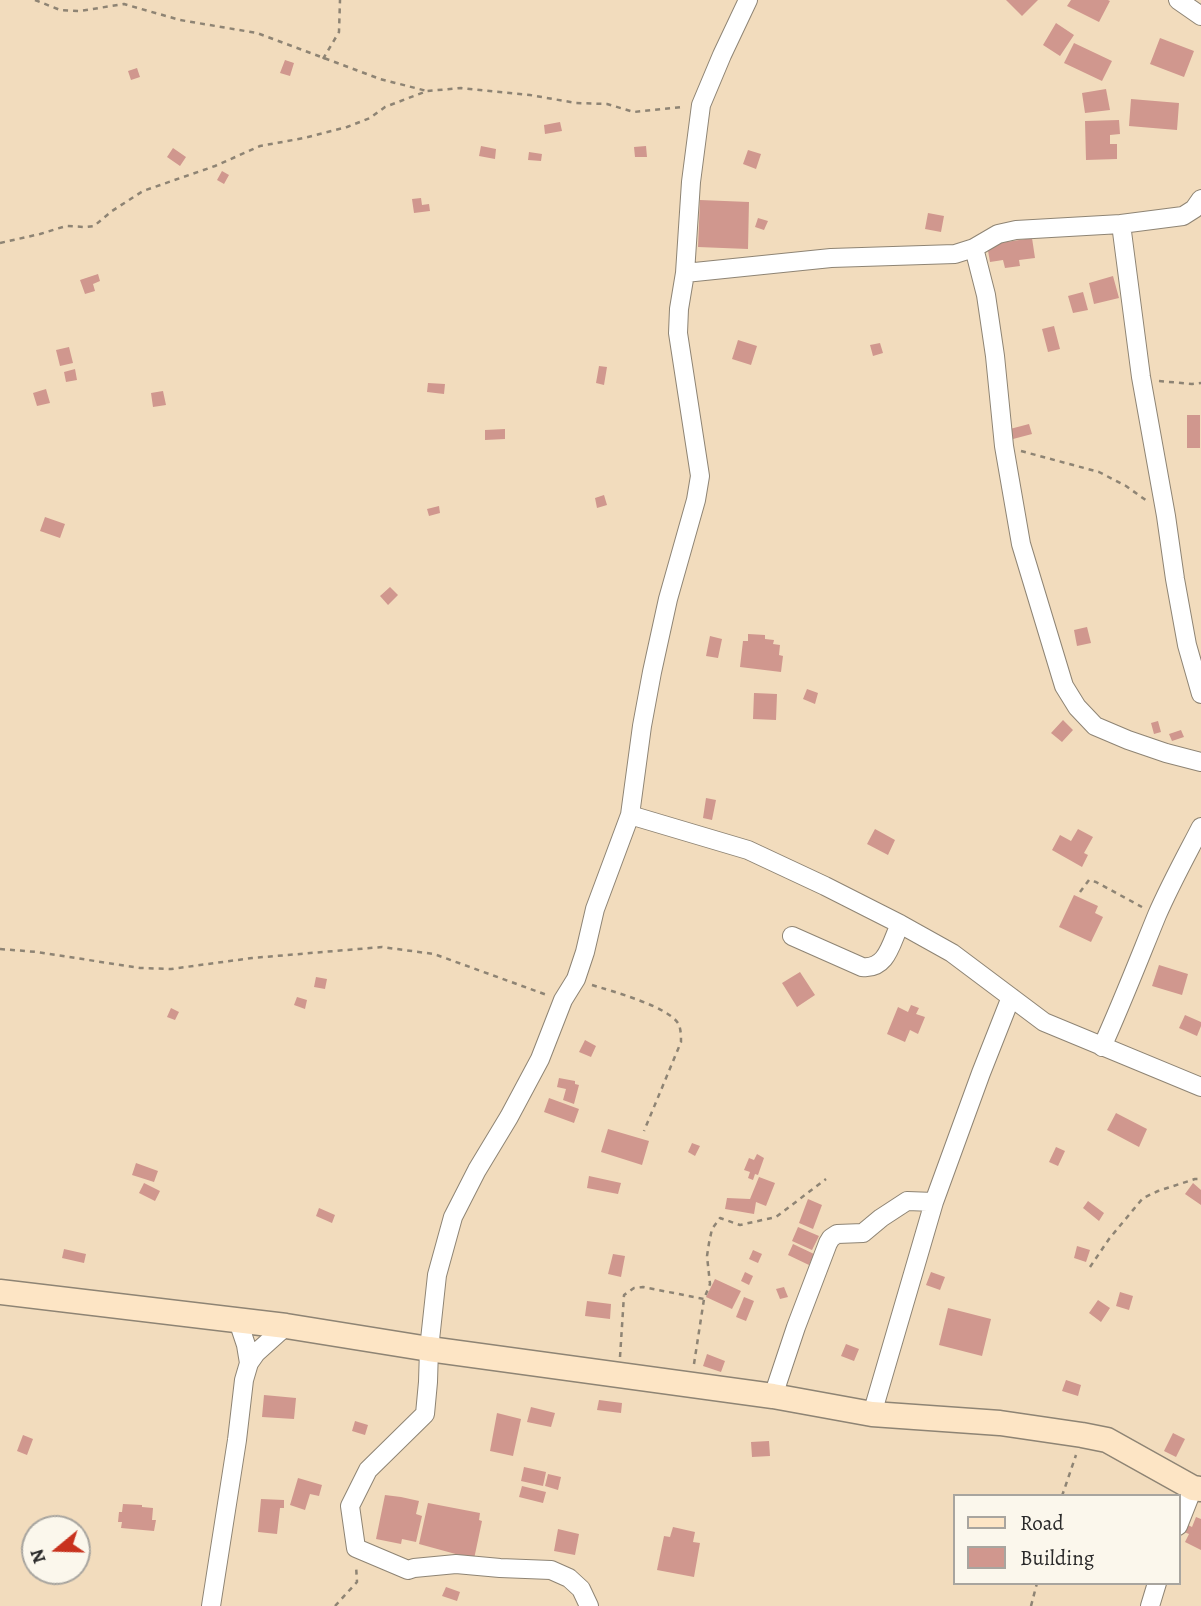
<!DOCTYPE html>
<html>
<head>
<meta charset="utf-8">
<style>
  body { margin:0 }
  #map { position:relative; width:1201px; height:1606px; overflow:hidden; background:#f2dcbd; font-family:Alegreya,serif }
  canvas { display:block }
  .legend { position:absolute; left:953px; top:1494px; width:228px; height:91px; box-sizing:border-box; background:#fbf7ec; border:2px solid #a8a59f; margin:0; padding:9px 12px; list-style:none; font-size:21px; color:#2b2b2b }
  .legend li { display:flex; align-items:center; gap:14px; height:35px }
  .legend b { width:35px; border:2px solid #a8a59f }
  .north { position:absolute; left:21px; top:1515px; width:70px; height:70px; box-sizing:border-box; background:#fbf7ec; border:2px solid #a8a59f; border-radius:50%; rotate:251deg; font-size:19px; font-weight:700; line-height:28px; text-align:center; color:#2b2b2b }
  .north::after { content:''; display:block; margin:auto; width:24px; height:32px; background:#c8321e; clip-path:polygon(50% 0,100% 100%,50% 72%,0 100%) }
</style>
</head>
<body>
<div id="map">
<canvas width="1201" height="1606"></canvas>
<ul class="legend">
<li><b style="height:9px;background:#fde5c5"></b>Road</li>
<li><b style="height:19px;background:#d0978e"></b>Building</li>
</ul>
<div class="north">N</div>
</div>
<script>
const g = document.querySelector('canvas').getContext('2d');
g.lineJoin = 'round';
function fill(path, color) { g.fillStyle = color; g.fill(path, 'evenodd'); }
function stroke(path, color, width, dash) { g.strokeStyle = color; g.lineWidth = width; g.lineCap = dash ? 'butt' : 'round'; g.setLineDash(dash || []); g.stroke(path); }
fill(new Path2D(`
  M 1006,0 L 1038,0 L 1022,16 Z
  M 1071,0 L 1108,0 L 1110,1 L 1099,22 L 1067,6 Z
  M 1056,23 L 1074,35 L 1060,56 L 1043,45 Z
  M 1160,38 L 1194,51 L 1184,77 L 1150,64 Z
  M 1074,43 L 1112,61 L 1102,81 L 1064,63 Z
  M 285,60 L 294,63 L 290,76 L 280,73 Z
  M 137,68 L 140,77 L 131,80 L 128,71 Z
  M 1106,89 L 1110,110 L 1085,113 L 1082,93 Z
  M 1131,99 L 1179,103 L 1177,130 L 1129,126 Z
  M 1119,120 L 1120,134 L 1110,135 L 1110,144 L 1117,144 L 1117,159 L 1086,160 L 1085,121 Z
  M 560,122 L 562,131 L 545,134 L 544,125 Z
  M 481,146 L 496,149 L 495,159 L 479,156 Z
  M 646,146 L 647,157 L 635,157 L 634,147 Z
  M 173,148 L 186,157 L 180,166 L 167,157 Z
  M 748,150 L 761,154 L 756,169 L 743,164 Z
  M 529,152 L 542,154 L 541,161 L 528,160 Z
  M 222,171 L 229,175 L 224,184 L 217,180 Z
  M 421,198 L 422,205 L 429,204 L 430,211 L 414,213 L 412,199 Z
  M 700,200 L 749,202 L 748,249 L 698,247 Z
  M 928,213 L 944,216 L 941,232 L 925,229 Z
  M 758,218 L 768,221 L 764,230 L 755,227 Z
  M 1032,238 L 1035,258 L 1019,260 L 1020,266 L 1005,268 L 1003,260 L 990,262 L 987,245 Z
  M 98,274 L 100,281 L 93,284 L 95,291 L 85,294 L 80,280 Z
  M 1113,276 L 1119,298 L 1094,304 L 1089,283 Z
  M 1083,292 L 1088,310 L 1073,313 L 1068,296 Z
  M 1054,326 L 1060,349 L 1048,352 L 1042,329 Z
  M 738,340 L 757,346 L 751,365 L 732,359 Z
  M 880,343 L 883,353 L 873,356 L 870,345 Z
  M 69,347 L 73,363 L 60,366 L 56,350 Z
  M 599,366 L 607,367 L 604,385 L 596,383 Z
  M 75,369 L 77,380 L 66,382 L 64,372 Z
  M 428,383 L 445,384 L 444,394 L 427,392 Z
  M 46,389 L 50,403 L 37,406 L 33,393 Z
  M 163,391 L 166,405 L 153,407 L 151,393 Z
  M 1187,415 L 1200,415 L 1200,448 L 1187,448 Z
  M 1029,424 L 1032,434 L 1013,439 L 1010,429 Z
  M 505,429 L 505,439 L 485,440 L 485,430 Z
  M 604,495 L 607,505 L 597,508 L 595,498 Z
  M 439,506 L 440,513 L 429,516 L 427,509 Z
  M 45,517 L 65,524 L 60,538 L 40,531 Z
  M 390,587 L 398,595 L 388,605 L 380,596 Z
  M 1087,627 L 1091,643 L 1077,646 L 1074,630 Z
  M 748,634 L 765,635 L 765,639 L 774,640 L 773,644 L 780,645 L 779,655 L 783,656 L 781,672 L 740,667 L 743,641 L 748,641 Z
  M 710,636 L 722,639 L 718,658 L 706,656 Z
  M 807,689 L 818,693 L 815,704 L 803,699 Z
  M 754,693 L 777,694 L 776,720 L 753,719 Z
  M 1063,720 L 1073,730 L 1062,742 L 1051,733 Z
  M 1158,721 L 1161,732 L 1154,734 L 1151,723 Z
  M 1181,730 L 1184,737 L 1172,741 L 1169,734 Z
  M 706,798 L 716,800 L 712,820 L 703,818 Z
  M 875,829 L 895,840 L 888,855 L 867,844 Z
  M 1078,829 L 1093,837 L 1084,853 L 1088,855 L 1082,867 L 1052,850 L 1060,835 L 1071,841 Z
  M 1074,895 L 1098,906 L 1095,913 L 1103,917 L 1091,942 L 1059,927 Z
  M 1159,965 L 1188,974 L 1182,995 L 1152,986 Z
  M 800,972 L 815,995 L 797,1007 L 782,983 Z
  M 316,977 L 327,979 L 325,989 L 314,987 Z
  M 297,997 L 307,1000 L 305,1009 L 294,1005 Z
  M 911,1005 L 919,1008 L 916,1014 L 925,1017 L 918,1034 L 910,1030 L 905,1042 L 887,1034 L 898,1007 L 908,1012 Z
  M 171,1008 L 179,1012 L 175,1020 L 167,1017 Z
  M 1185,1015 L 1201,1022 L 1201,1026 L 1197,1036 L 1179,1028 Z
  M 585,1040 L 596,1046 L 591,1057 L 579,1052 Z
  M 559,1078 L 575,1081 L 575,1084 L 579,1085 L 574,1104 L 563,1100 L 566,1089 L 557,1087 Z
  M 549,1098 L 579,1109 L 574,1123 L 544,1112 Z
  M 1116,1113 L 1147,1129 L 1139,1147 L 1107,1130 Z
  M 608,1129 L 649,1141 L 642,1165 L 601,1152 Z
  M 692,1143 L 700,1146 L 695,1156 L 688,1152 Z
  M 1056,1147 L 1065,1151 L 1058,1166 L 1049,1162 Z
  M 757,1154 L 764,1158 L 758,1175 L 755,1174 L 753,1180 L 748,1178 L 750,1172 L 744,1170 L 749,1158 L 754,1160 Z
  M 136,1163 L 158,1171 L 154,1182 L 132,1175 Z
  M 589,1176 L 621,1183 L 618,1194 L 587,1188 Z
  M 759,1177 L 775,1183 L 766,1206 L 756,1202 L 754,1214 L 725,1209 L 727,1198 L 750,1199 Z
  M 144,1183 L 160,1191 L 155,1201 L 139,1193 Z
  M 1193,1183 L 1201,1190 L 1201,1205 L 1185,1194 Z
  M 808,1199 L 822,1205 L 813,1229 L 799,1223 Z
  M 1088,1201 L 1104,1213 L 1099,1221 L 1083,1208 Z
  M 319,1208 L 335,1215 L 332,1223 L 316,1216 Z
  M 798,1227 L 819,1236 L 812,1250 L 792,1241 Z
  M 793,1244 L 814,1254 L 809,1265 L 788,1255 Z
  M 1077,1246 L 1090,1250 L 1086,1262 L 1074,1258 Z
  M 64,1249 L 86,1254 L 84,1263 L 62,1258 Z
  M 753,1250 L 762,1254 L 758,1263 L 749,1259 Z
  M 613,1254 L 625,1256 L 621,1277 L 608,1274 Z
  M 745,1272 L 753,1276 L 749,1285 L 741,1281 Z
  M 931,1272 L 945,1277 L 940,1290 L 926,1285 Z
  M 715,1279 L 741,1291 L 732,1309 L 706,1297 Z
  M 784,1287 L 788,1297 L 780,1299 L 776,1289 Z
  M 1120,1292 L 1133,1296 L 1129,1310 L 1116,1306 Z
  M 744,1297 L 754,1301 L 746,1321 L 736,1317 Z
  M 1098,1300 L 1110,1308 L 1101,1322 L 1089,1313 Z
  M 587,1301 L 611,1304 L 610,1319 L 585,1316 Z
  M 948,1308 L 991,1319 L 982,1356 L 939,1345 Z
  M 846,1344 L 859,1349 L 854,1361 L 841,1356 Z
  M 707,1354 L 725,1361 L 721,1372 L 703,1366 Z
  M 1066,1380 L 1081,1385 L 1078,1396 L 1062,1391 Z
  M 264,1395 L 296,1398 L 294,1419 L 262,1417 Z
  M 599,1400 L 622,1403 L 621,1413 L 597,1410 Z
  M 531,1407 L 555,1413 L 551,1427 L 527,1422 Z
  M 497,1413 L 521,1419 L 513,1456 L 490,1451 Z
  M 355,1421 L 368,1425 L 365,1435 L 352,1431 Z
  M 1173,1433 L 1185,1439 L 1176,1457 L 1164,1451 Z
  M 23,1435 L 33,1439 L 27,1455 L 17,1451 Z
  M 769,1441 L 770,1456 L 752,1457 L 751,1442 Z
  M 524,1467 L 546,1472 L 543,1486 L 521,1481 Z
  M 548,1474 L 561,1477 L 558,1490 L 545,1486 Z
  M 298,1478 L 322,1485 L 319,1496 L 310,1494 L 305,1510 L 290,1505 Z
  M 522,1486 L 546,1492 L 543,1503 L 519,1497 Z
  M 385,1495 L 401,1497 L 419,1501 L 416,1514 L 422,1516 L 416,1542 L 402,1539 L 401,1544 L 376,1539 Z
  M 261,1499 L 284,1500 L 284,1508 L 280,1508 L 277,1534 L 258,1532 Z
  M 428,1503 L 480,1513 L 479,1520 L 482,1521 L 474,1559 L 419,1544 Z
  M 123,1504 L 142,1505 L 142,1507 L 153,1508 L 152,1520 L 156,1520 L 154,1531 L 121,1528 L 122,1522 L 118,1522 L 119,1512 L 122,1512 Z
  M 1196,1517 L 1201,1519 L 1201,1550 L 1185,1542 L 1189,1534 L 1184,1532 L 1188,1525 L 1192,1527 Z
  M 673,1527 L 695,1532 L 693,1542 L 700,1543 L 694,1577 L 657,1570 L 664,1536 L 670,1537 Z
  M 558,1529 L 579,1534 L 575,1555 L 554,1551 Z
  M 446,1587 L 460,1592 L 457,1601 L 442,1596 Z`), '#d0978e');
const street = new Path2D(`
  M 1178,0 L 1201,16
  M 1121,224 L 1141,377 L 1166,516 L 1175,579 L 1187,645 L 1201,694
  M 974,248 L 986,295 L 995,356 L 1004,446 L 1021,544 L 1064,686 L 1077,707 L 1095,726 L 1128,740 L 1166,753 L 1201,762
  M 685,273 L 831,258 L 955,254 L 974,248 L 998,234 L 1016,230 L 1121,224 L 1183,216 L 1194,209 L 1201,199
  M 630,815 L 748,850 L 825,886 L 900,924 L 952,953 L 1044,1022 L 1201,1087
  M 792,936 L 862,967 C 887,970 891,943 900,924
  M 1102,1047 C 1122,1003 1139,959 1157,915 C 1170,885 1186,856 1201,827
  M 238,1321 L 246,1345 L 249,1363
  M 773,1396 L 796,1327 L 828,1243 L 831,1238 L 837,1234 L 863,1233 L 881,1218 L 907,1201 L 934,1202
  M 872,1414 L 934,1202 L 981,1073 L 1011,997
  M 1178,1526 L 1193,1488
  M 211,1606 L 237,1440 L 244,1380 L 249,1363 L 256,1353 L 286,1326
  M 589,1606 L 581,1589 L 569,1578 L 551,1570 L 500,1568 L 456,1564 L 414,1568 L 408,1570 L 356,1548 L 350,1506 L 368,1470 L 425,1414 L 428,1382 L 429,1349 L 437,1275 L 453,1217 L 477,1170 L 509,1117 L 540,1059 L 563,1000 L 576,979 L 585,952 L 595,909 L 630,815 L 642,726 L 652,672 L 668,599 L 696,500 L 700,476 L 678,333 L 679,309 L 685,273 L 691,182 L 701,105 L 722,55 L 748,0
  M 1150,1606 L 1157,1583`);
const secondary = new Path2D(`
  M 0,1292 L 286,1326 L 429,1349 L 773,1396 L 872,1414 L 1000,1423 L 1082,1435 L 1107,1440 L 1193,1488 L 1201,1489`);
stroke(street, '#8e8474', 20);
stroke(secondary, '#8e8474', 27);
stroke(new Path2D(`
  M 35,0 L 60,10 L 80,11 L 124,4 L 180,20 L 257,33 L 380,79 L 427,91
  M 323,59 L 339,32 L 340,0
  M 0,243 L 40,234 L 66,226 L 85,227 L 94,226 L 112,211 L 143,191 L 215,166 L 260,146 L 304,138 L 347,127 L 370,118 L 385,107 L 427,91 L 461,88 L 530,95 L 576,103 L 607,104 L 634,112 L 683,107
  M 1159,381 L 1192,384 L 1201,383
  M 1021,451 L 1099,472 L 1126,486 L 1147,501
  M 1080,892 L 1089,880 L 1096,882 L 1142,907
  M 0,949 L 37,952 L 140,968 L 171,969 L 252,958 L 382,947 L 434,954 L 547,995
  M 592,985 C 611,991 671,1007 679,1025 C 681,1030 681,1037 681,1042 L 644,1131
  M 1090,1267 L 1109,1239 L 1143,1198 L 1158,1191 L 1195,1179 L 1201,1179
  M 620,1357 L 624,1295 L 634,1288 L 643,1287 L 704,1299
  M 694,1364 L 704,1299 L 710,1284 L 707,1256 L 709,1243 L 712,1229 L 720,1218 L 740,1225 L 776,1217 L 826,1179
  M 1062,1496 L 1076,1455
  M 335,1606 L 357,1582 L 356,1565
  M 1031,1606 L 1037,1583`), '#8e8474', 2.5, [5, 5]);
stroke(street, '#fff', 18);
stroke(secondary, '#fde5c5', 24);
</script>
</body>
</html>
